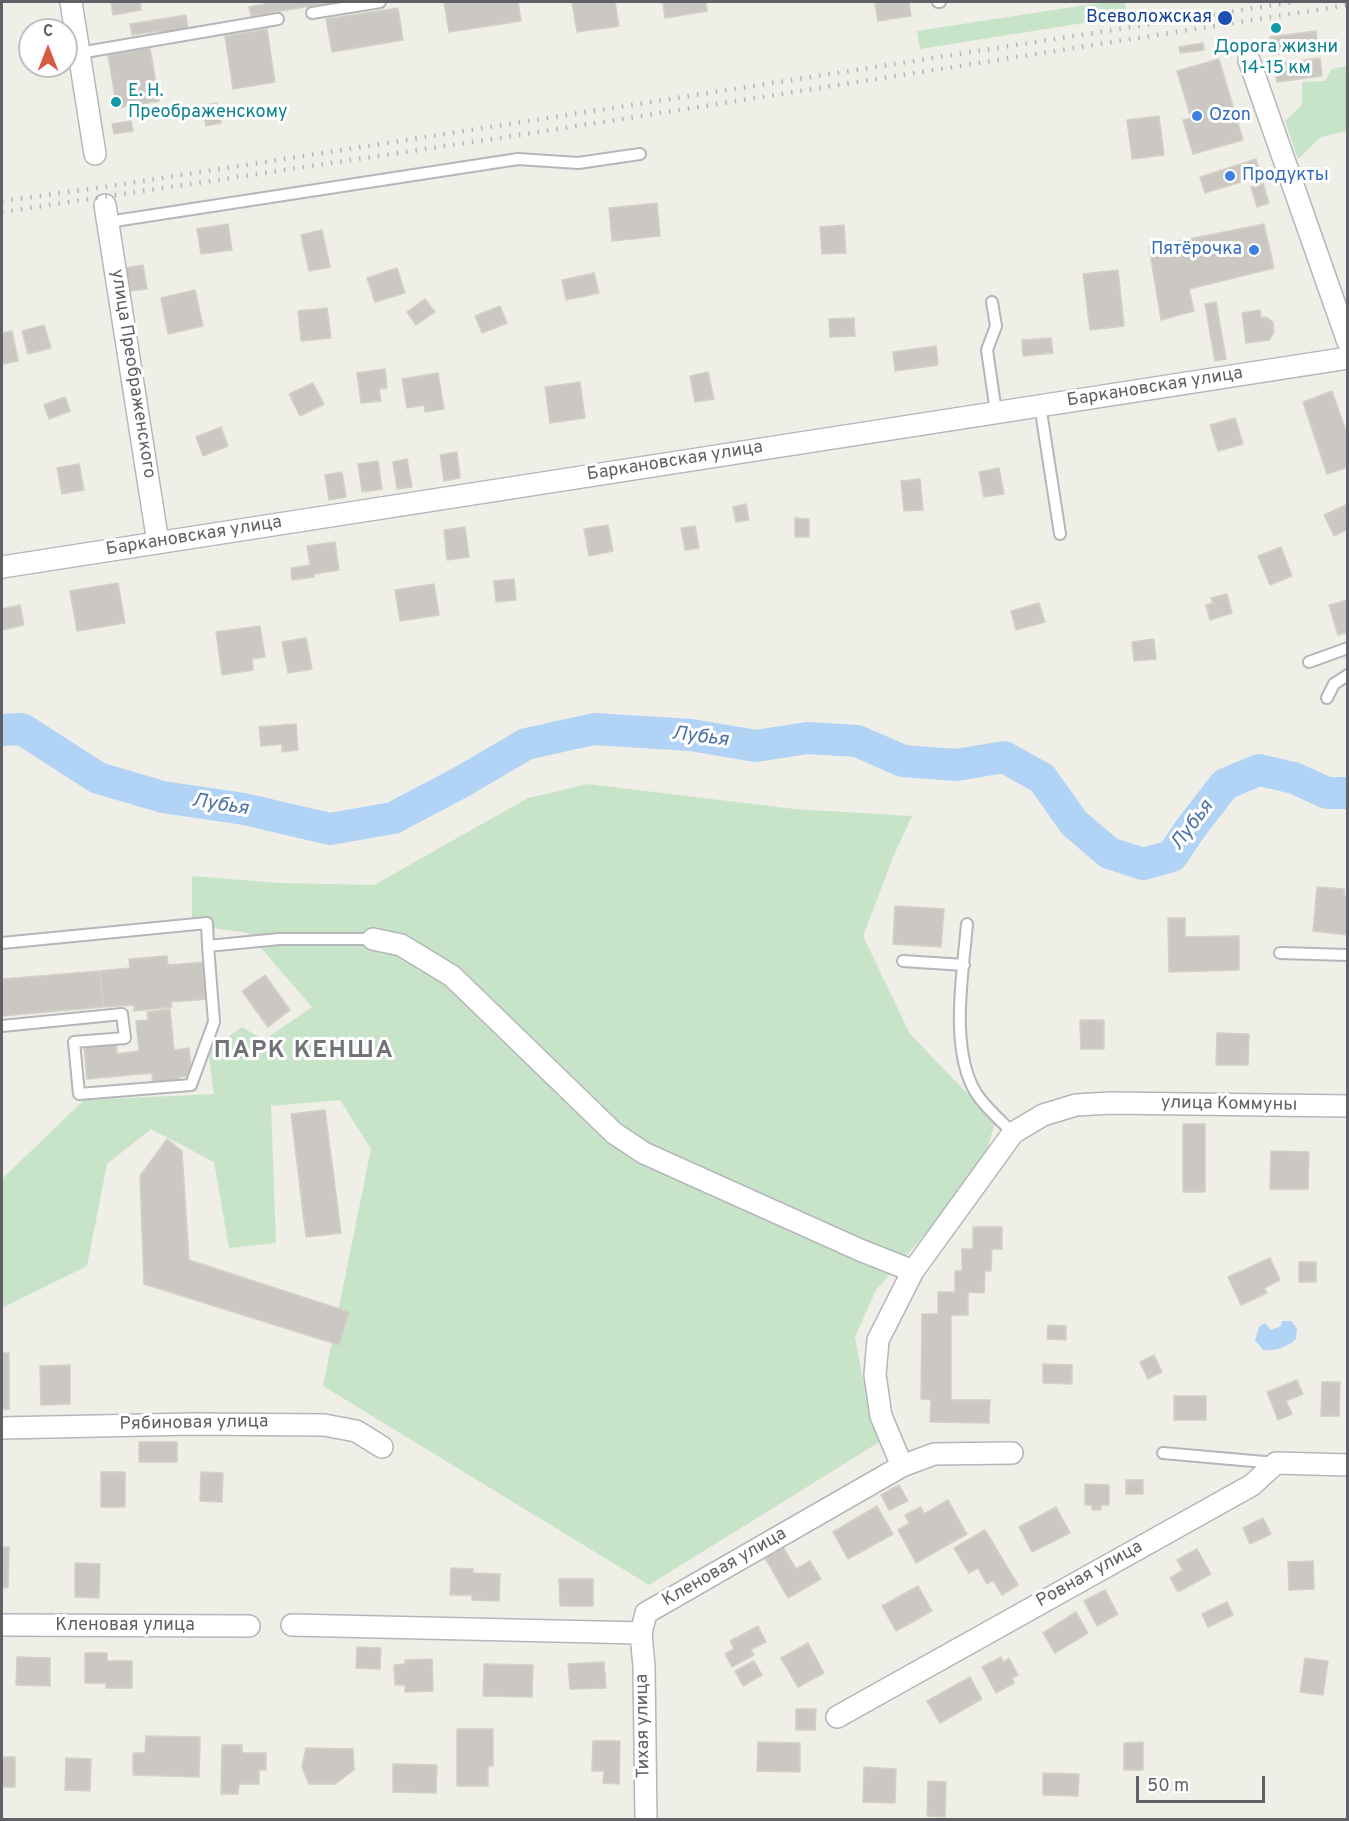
<!DOCTYPE html>
<html>
<head>
<meta charset="utf-8">
<style>
  body { margin:0 }
  #map { position:relative; width:1349px; height:1821px; overflow:hidden; background:#efeee7; font-family:Overpass,sans-serif }
  canvas { display:block }
  .frame { position:absolute; inset:0; border:3px solid #5f6166; pointer-events:none }
  .north { position:absolute; left:18px; top:18px; width:60px; height:60px; box-sizing:border-box; background:#fff; border:2px solid #bfc0c2; border-radius:50%; rotate:0deg; font-size:16px; font-weight:700; line-height:24px; text-align:center; color:#5f6166 }
  .north::after { content:''; display:block; margin:auto; width:21px; height:27px; background:#d75a46; clip-path:polygon(50% 0,100% 100%,50% 72%,0 100%) }
  .scale { position:absolute; left:1136px; top:1776px; width:129px; height:27px; box-sizing:border-box; border:3px solid #5f6166; border-top:0; padding-left:8px; font-size:18px; line-height:21px; white-space:nowrap; color:#5f6166; -webkit-text-stroke:4px #fff; paint-order:stroke }
</style>
</head>
<body>
<div id="map">
<canvas width="1349" height="1821"></canvas>
<div class="frame"></div>
<div class="north">С</div>
<div class="scale">50 m</div>
</div>
<script>
const g = document.querySelector('canvas').getContext('2d');
g.lineJoin = 'round';
function fill(path, color) { g.fillStyle = color; g.fill(path, 'evenodd'); }
function stroke(path, color, width, dash) { g.strokeStyle = color; g.lineWidth = width; g.lineCap = dash ? 'butt' : 'round'; g.setLineDash(dash || []); g.stroke(path); }
function write(font, color, halo, rows, align = 'center') {
  g.font = font + ' Overpass,sans-serif'; g.lineWidth = 6; g.setLineDash([]); g.textBaseline = 'middle'; g.strokeStyle = halo; g.fillStyle = color; for (const [text, x, y, turn = 0] of rows) {
    g.save(); g.translate(x, y); g.rotate((+turn || 0) * Math.PI / 180); g.textAlign = isNaN(turn) ? turn : align; if (halo) g.strokeText(text, 0, 0); g.fillText(text, 0, 0); g.restore();
  }
}
fill(new Path2D(`
  M 1105,2 L 1125,2 L 1127,16 L 920,49 L 917,31 Z
  M 1347,66 L 1347,131 L 1321,137 L 1298,159 L 1285,121 L 1302,105 L 1302,82 L 1325,81 L 1332,69 Z
  M 588,784 L 794,809 L 912,816 L 894,855 L 863,936 L 910,1034 L 995,1122 L 981,1171 L 876,1290 L 855,1337 L 862,1375 L 881,1441 L 649,1585 L 323,1386 L 371,1149 L 340,1100 L 271,1106 L 276,1243 L 229,1248 L 214,1162 L 151,1129 L 107,1164 L 87,1266 L 2,1308 L 2,1179 L 84,1100 L 214,1094 L 208,1051 L 242,1027 L 264,1040 L 312,1007 L 248,933 L 192,925 L 192,876 L 279,883 L 374,885 L 528,798 Z`), '#c7e4c9');
fill(new Path2D(`
  M 1282,1321 L 1291,1321 L 1297,1328 L 1296,1339 C 1286,1348 1276,1351 1263,1350 L 1255,1340 L 1259,1327 L 1265,1323 L 1271,1330 L 1281,1326 Z`), '#b1d3f6');
stroke(new Path2D(`
  M 2,730 L 22,729 L 98,778 L 163,797 L 244,809 L 330,829 L 393,818 L 463,781 L 526,744 L 594,729 L 691,735 L 756,746 L 807,738 L 857,741 L 903,761 L 956,765 L 1004,757 L 1042,778 L 1074,823 L 1109,853 L 1143,864 L 1172,856 L 1190,829 L 1225,784 L 1259,770 L 1294,778 L 1327,793 L 1348,793`), '#b1d3f6', 32);
const building = new Path2D(`
  M 111,2 L 140,2 L 141,10 L 113,15 Z
  M 264,2 L 335,2 L 251,16 L 249,7 L 264,4 Z
  M 444,2 L 518,2 L 521,21 L 449,32 Z
  M 572,2 L 615,2 L 619,26 L 577,32 Z
  M 663,2 L 706,2 L 707,11 L 665,18 Z
  M 889,2 L 909,2 L 911,16 L 878,21 L 875,4 Z
  M 398,8 L 403,40 L 332,52 L 326,19 Z
  M 186,15 L 188,30 L 159,35 L 159,31 L 132,35 L 130,24 Z
  M 267,29 L 275,82 L 233,89 L 225,36 Z
  M 1316,31 L 1318,48 L 1273,55 L 1270,37 Z
  M 1203,43 L 1204,50 L 1180,53 L 1179,47 Z
  M 150,48 L 159,101 L 117,108 L 108,55 Z
  M 1320,58 L 1322,76 L 1277,82 L 1274,64 Z
  M 1219,59 L 1243,140 L 1193,154 L 1183,120 L 1191,118 L 1177,71 Z
  M 217,103 L 221,123 L 206,126 L 202,106 Z
  M 1159,116 L 1164,155 L 1132,159 L 1127,120 Z
  M 131,121 L 133,131 L 114,134 L 112,124 Z
  M 1256,159 L 1261,176 L 1205,193 L 1200,177 Z
  M 1263,183 L 1269,203 L 1257,207 L 1251,187 Z
  M 657,203 L 660,236 L 612,241 L 609,208 Z
  M 228,224 L 232,250 L 201,254 L 197,229 Z
  M 1264,224 L 1274,268 L 1189,289 L 1194,311 L 1161,320 L 1149,247 Z
  M 844,225 L 846,253 L 822,254 L 820,227 Z
  M 322,230 L 330,267 L 309,271 L 301,235 Z
  M 143,265 L 147,289 L 130,291 L 126,268 Z
  M 397,268 L 405,293 L 375,302 L 367,278 Z
  M 1118,270 L 1124,326 L 1090,330 L 1083,274 Z
  M 594,273 L 599,293 L 566,300 L 562,280 Z
  M 195,290 L 203,326 L 168,334 L 161,298 Z
  M 425,299 L 435,312 L 416,325 L 407,312 Z
  M 1216,302 L 1226,359 L 1215,361 L 1205,304 Z
  M 500,306 L 507,323 L 482,333 L 475,316 Z
  M 327,308 L 331,338 L 301,341 L 298,311 Z
  M 1260,310 L 1261,318 L 1266,317 L 1273,322 L 1274,332 L 1269,340 L 1246,343 L 1242,313 Z
  M 854,318 L 855,336 L 830,337 L 829,319 Z
  M 44,325 L 51,348 L 28,354 L 22,331 Z
  M 12,331 L 18,361 L 2,364 L 2,333 Z
  M 1051,338 L 1053,353 L 1023,356 L 1022,340 Z
  M 936,346 L 938,365 L 895,371 L 893,352 Z
  M 385,369 L 387,388 L 379,389 L 381,401 L 361,403 L 357,373 Z
  M 708,372 L 714,399 L 695,402 L 690,376 Z
  M 438,373 L 444,409 L 425,412 L 424,405 L 407,408 L 402,379 Z
  M 580,382 L 585,418 L 550,423 L 545,387 Z
  M 313,383 L 324,404 L 300,416 L 289,394 Z
  M 1332,391 L 1348,437 L 1348,467 L 1327,474 L 1303,402 Z
  M 65,397 L 70,411 L 49,419 L 44,405 Z
  M 1235,418 L 1243,444 L 1218,451 L 1210,425 Z
  M 221,427 L 228,446 L 203,456 L 196,437 Z
  M 457,452 L 460,478 L 444,481 L 440,455 Z
  M 407,459 L 412,487 L 397,489 L 393,462 Z
  M 378,461 L 382,489 L 362,492 L 358,464 Z
  M 79,464 L 84,490 L 62,494 L 57,468 Z
  M 999,468 L 1004,494 L 984,497 L 979,472 Z
  M 342,472 L 346,497 L 329,500 L 325,475 Z
  M 920,479 L 923,510 L 904,511 L 901,481 Z
  M 746,504 L 749,520 L 736,522 L 733,507 Z
  M 1348,504 L 1348,529 L 1334,536 L 1324,515 Z
  M 795,518 L 809,519 L 809,537 L 795,537 Z
  M 608,525 L 613,551 L 589,556 L 584,529 Z
  M 695,526 L 699,548 L 685,550 L 681,528 Z
  M 465,527 L 469,557 L 447,560 L 444,530 Z
  M 335,542 L 339,570 L 314,574 L 314,577 L 292,580 L 291,568 L 310,565 L 307,546 Z
  M 1281,547 L 1292,576 L 1270,585 L 1258,556 Z
  M 514,579 L 516,600 L 496,602 L 494,581 Z
  M 118,583 L 125,623 L 77,631 L 70,591 Z
  M 434,584 L 439,615 L 400,621 L 395,590 Z
  M 1227,594 L 1232,613 L 1210,620 L 1206,605 L 1213,603 L 1211,598 Z
  M 1348,600 L 1348,632 L 1338,635 L 1329,605 Z
  M 1039,603 L 1045,622 L 1016,630 L 1011,611 Z
  M 20,605 L 24,625 L 2,630 L 2,609 Z
  M 260,626 L 265,657 L 252,659 L 253,670 L 222,675 L 216,632 Z
  M 306,638 L 312,669 L 288,673 L 282,642 Z
  M 1154,639 L 1156,659 L 1134,661 L 1132,642 Z
  M 296,724 L 298,750 L 282,752 L 282,744 L 261,746 L 259,727 Z
  M 1317,887 L 1344,889 L 1344,896 L 1348,896 L 1348,935 L 1313,931 Z
  M 895,906 L 944,909 L 941,947 L 893,944 Z
  M 1168,918 L 1185,918 L 1185,937 L 1239,936 L 1239,970 L 1169,972 Z
  M 167,956 L 168,965 L 206,962 L 209,999 L 171,1002 L 172,1007 L 134,1011 L 134,1005 L 103,1007 L 100,971 L 130,968 L 129,959 Z
  M 100,971 L 103,1007 L 2,1016 L 2,979 Z
  M 265,975 L 290,1010 L 268,1027 L 242,991 Z
  M 170,1009 L 174,1050 L 189,1048 L 192,1076 L 179,1077 L 180,1084 L 153,1087 L 152,1073 L 87,1079 L 84,1046 L 116,1043 L 117,1054 L 139,1051 L 136,1021 L 148,1020 L 147,1012 Z
  M 1080,1020 L 1104,1020 L 1104,1049 L 1081,1049 Z
  M 1217,1033 L 1249,1034 L 1248,1065 L 1216,1065 Z
  M 325,1110 L 341,1233 L 306,1237 L 291,1114 Z
  M 1183,1124 L 1205,1124 L 1205,1192 L 1183,1192 Z
  M 167,1139 L 182,1151 L 189,1260 L 349,1312 L 339,1345 L 144,1284 L 140,1176 Z
  M 1271,1151 L 1309,1152 L 1308,1189 L 1270,1189 Z
  M 973,1227 L 1002,1227 L 1002,1249 L 992,1249 L 991,1271 L 985,1271 L 984,1293 L 968,1292 L 968,1315 L 951,1315 L 951,1400 L 990,1400 L 989,1423 L 930,1422 L 931,1400 L 921,1399 L 922,1314 L 938,1314 L 938,1292 L 955,1292 L 955,1271 L 962,1271 L 962,1249 L 973,1249 Z
  M 1270,1258 L 1280,1280 L 1264,1288 L 1267,1293 L 1241,1305 L 1228,1277 Z
  M 1299,1262 L 1316,1262 L 1316,1282 L 1299,1282 Z
  M 1048,1325 L 1066,1326 L 1066,1340 L 1047,1339 Z
  M 2,1353 L 9,1353 L 9,1409 L 2,1409 Z
  M 1154,1355 L 1162,1372 L 1148,1379 L 1140,1362 Z
  M 1043,1364 L 1072,1365 L 1072,1384 L 1043,1383 Z
  M 70,1365 L 70,1404 L 41,1405 L 40,1366 Z
  M 1297,1380 L 1303,1394 L 1286,1401 L 1292,1414 L 1278,1420 L 1267,1392 Z
  M 1322,1382 L 1340,1382 L 1339,1416 L 1321,1416 Z
  M 1174,1396 L 1206,1396 L 1206,1420 L 1174,1420 Z
  M 139,1442 L 177,1442 L 177,1462 L 139,1462 Z
  M 101,1472 L 125,1472 L 125,1507 L 101,1507 Z
  M 201,1472 L 223,1473 L 222,1502 L 200,1501 Z
  M 1126,1480 L 1143,1480 L 1143,1494 L 1126,1494 Z
  M 1085,1484 L 1109,1485 L 1109,1505 L 1101,1505 L 1101,1510 L 1092,1510 L 1092,1505 L 1085,1505 Z
  M 899,1485 L 908,1501 L 889,1510 L 881,1495 Z
  M 948,1500 L 967,1534 L 916,1563 L 898,1530 L 909,1523 L 905,1515 L 921,1507 L 924,1514 Z
  M 877,1506 L 893,1534 L 848,1559 L 833,1532 Z
  M 1056,1507 L 1070,1533 L 1032,1552 L 1019,1527 Z
  M 1263,1518 L 1271,1534 L 1250,1544 L 1243,1528 Z
  M 985,1530 L 1018,1585 L 1002,1595 L 993,1580 L 987,1584 L 978,1568 L 969,1573 L 954,1548 Z
  M 2,1547 L 9,1547 L 8,1588 L 2,1587 Z
  M 783,1547 L 796,1569 L 810,1561 L 821,1579 L 788,1598 L 765,1558 Z
  M 1197,1549 L 1211,1574 L 1178,1592 L 1170,1578 L 1183,1570 L 1177,1560 Z
  M 1313,1561 L 1314,1589 L 1289,1590 L 1288,1562 Z
  M 75,1563 L 100,1564 L 99,1598 L 75,1597 Z
  M 451,1568 L 473,1569 L 473,1573 L 500,1574 L 499,1601 L 472,1600 L 472,1595 L 450,1595 Z
  M 559,1579 L 593,1579 L 593,1606 L 560,1606 Z
  M 918,1586 L 932,1611 L 896,1631 L 882,1606 Z
  M 1105,1590 L 1118,1614 L 1097,1626 L 1084,1601 Z
  M 1227,1602 L 1233,1615 L 1208,1627 L 1202,1614 Z
  M 1076,1612 L 1088,1633 L 1055,1653 L 1043,1633 Z
  M 758,1626 L 766,1642 L 751,1649 L 754,1655 L 732,1667 L 725,1654 L 734,1649 L 730,1641 Z
  M 808,1643 L 824,1673 L 798,1687 L 781,1658 Z
  M 357,1647 L 381,1648 L 380,1669 L 356,1668 Z
  M 85,1653 L 107,1653 L 107,1661 L 132,1661 L 132,1688 L 106,1688 L 106,1683 L 85,1683 Z
  M 17,1657 L 50,1658 L 50,1686 L 16,1685 Z
  M 1001,1657 L 1003,1662 L 1009,1658 L 1018,1675 L 1012,1678 L 1014,1683 L 996,1693 L 982,1667 Z
  M 1305,1658 L 1328,1661 L 1323,1695 L 1300,1692 Z
  M 432,1659 L 433,1691 L 405,1692 L 405,1685 L 395,1685 L 394,1665 L 405,1664 L 405,1660 Z
  M 754,1661 L 762,1675 L 743,1686 L 735,1671 Z
  M 604,1662 L 606,1688 L 570,1689 L 568,1664 Z
  M 484,1664 L 533,1665 L 532,1697 L 483,1696 Z
  M 970,1677 L 982,1699 L 940,1723 L 927,1701 Z
  M 796,1709 L 816,1709 L 815,1730 L 796,1730 Z
  M 457,1729 L 493,1729 L 493,1766 L 488,1766 L 488,1786 L 457,1786 Z
  M 146,1736 L 200,1737 L 199,1777 L 133,1775 L 133,1753 L 145,1753 Z
  M 593,1741 L 620,1741 L 619,1784 L 603,1783 L 604,1771 L 592,1771 Z
  M 758,1742 L 800,1743 L 800,1772 L 757,1771 Z
  M 1143,1742 L 1143,1770 L 1124,1770 L 1124,1743 Z
  M 222,1745 L 242,1745 L 242,1753 L 266,1753 L 266,1770 L 259,1770 L 259,1784 L 239,1784 L 238,1794 L 221,1794 Z
  M 306,1748 L 353,1749 L 354,1770 L 335,1784 L 309,1784 L 302,1767 Z
  M 2,1757 L 15,1757 L 15,1787 L 2,1787 Z
  M 66,1758 L 91,1759 L 90,1791 L 65,1790 Z
  M 393,1764 L 437,1765 L 436,1793 L 393,1792 Z
  M 864,1767 L 896,1769 L 895,1803 L 863,1802 Z
  M 1043,1773 L 1079,1774 L 1078,1796 L 1043,1795 Z
  M 928,1781 L 946,1782 L 945,1817 L 927,1816 Z`);
fill(building, '#cbc8c4');
stroke(building, '#d3d0c6', 1.5);
const service = new Path2D(`
  M 938,2 L 940,2
  M 312,13 L 380,2
  M 79,53 L 278,19
  M 108,222 L 518,159 L 578,163 L 640,154
  M 992,302 L 996,326 L 987,350 L 996,412
  M 1040,405 L 1060,534
  M 1309,662 L 1348,648
  M 1327,698 L 1334,684 L 1348,675
  M 967,924 C 963,973 949,1049 976,1093 C 985,1107 1001,1121 1013,1133
  M 2,943 L 207,923 L 208,946
  M 1280,953 L 1348,955
  M 903,961 L 964,965
  M 2,1026 L 122,1014 L 125,1038 L 74,1042 L 79,1094 L 191,1085 L 214,1022 L 208,946 L 279,939 L 373,939
  M 1163,1453 L 1276,1463`);
const minor = new Path2D(`
  M 71,2 L 95,154
  M 1249,60 L 1348,342
  M 105,205 L 158,543
  M 2,567 L 1348,358
  M 373,939 L 401,945 L 452,976 L 614,1133 L 644,1153 L 860,1250 L 913,1271
  M 2,1428 L 192,1424 L 324,1425 L 356,1431 L 382,1447
  M 902,1466 L 881,1416 L 875,1375 L 878,1340 L 913,1271 L 1013,1133 L 1043,1115 L 1076,1105 L 1111,1103 L 1348,1106
  M 2,1625 L 249,1626
  M 292,1625 L 641,1633 L 646,1613 L 902,1466 L 934,1454 L 1012,1453
  M 641,1633 L 644,1667 L 646,1820
  M 837,1717 L 1252,1485 L 1276,1463 L 1348,1465`);
stroke(service, '#b4b6ba', 14);
stroke(minor, '#b4b6ba', 24);
stroke(service, '#fff', 10);
stroke(minor, '#fff', 21);
stroke(new Path2D(`
  M 2,201 L 104,187 L 1293,2
  M 2,212 L 526,134 L 1348,5`), '#b5b5b6', 4.5, [1.5, 8]);
for (const [x, y, r, color] of [
  [1225,18,8,"#1a4fb4"],
  [1276,28,6,"#0f9aa8"],
  [116,102,6,"#0f9aa8"],
  [1197,116,6,"#3f7fe0"],
  [1230,176,6,"#3f7fe0"],
  [1254,250,6,"#3f7fe0"]
]) { const dot = new Path2D(); dot.arc(x, y, r, 0, 2 * Math.PI); g.fillStyle = color; g.fill(dot); stroke(dot, '#fff', 2); }
write('18px', '#164399', '#fff', [
  ["Всеволожская",1212,18]
], 'right');
write('18px', '#0d838f', '#fff', [
  ["Дорога жизни",1276,48],
  ["14-15 км",1276,69],
  ["Е. Н.",128,92,"left"],
  ["Преображенскому",128,113,"left"]
]);
write('18px', '#366cbe', '#fff', [
  ["Ozon",1209,116],
  ["Продукты",1242,176],
  ["Пятёрочка",1242,250,"right"]
], 'left');
write('18px', '#5f6166', '#fff', [
  ["улица Преображенского",132,374,81],
  ["Баркановская улица",1155,388,-9],
  ["Баркановская улица",675,462,-9],
  ["Баркановская улица",194,537,-9],
  ["улица Коммуны",1229,1105,1],
  ["Рябиновая улица",194,1424,-1],
  ["Кленовая улица",725,1568,-30],
  ["Ровная улица",1090,1575,-29],
  ["Кленовая улица",125,1626],
  ["Тихая улица",644,1726,-91]
]);
write('italic 20px', '#4e74a7', '#fff', [
  ["Лубья",700,738,7],
  ["Лубья",220,806,9],
  ["Лубья",1193,826,-53]
]);
g.letterSpacing = '1.5px';
write('bold 24px', '#707378', '#fff', [
  ["ПАРК КЕНША",304,1052]
]);
g.letterSpacing = '0px';
</script>
</body>
</html>
